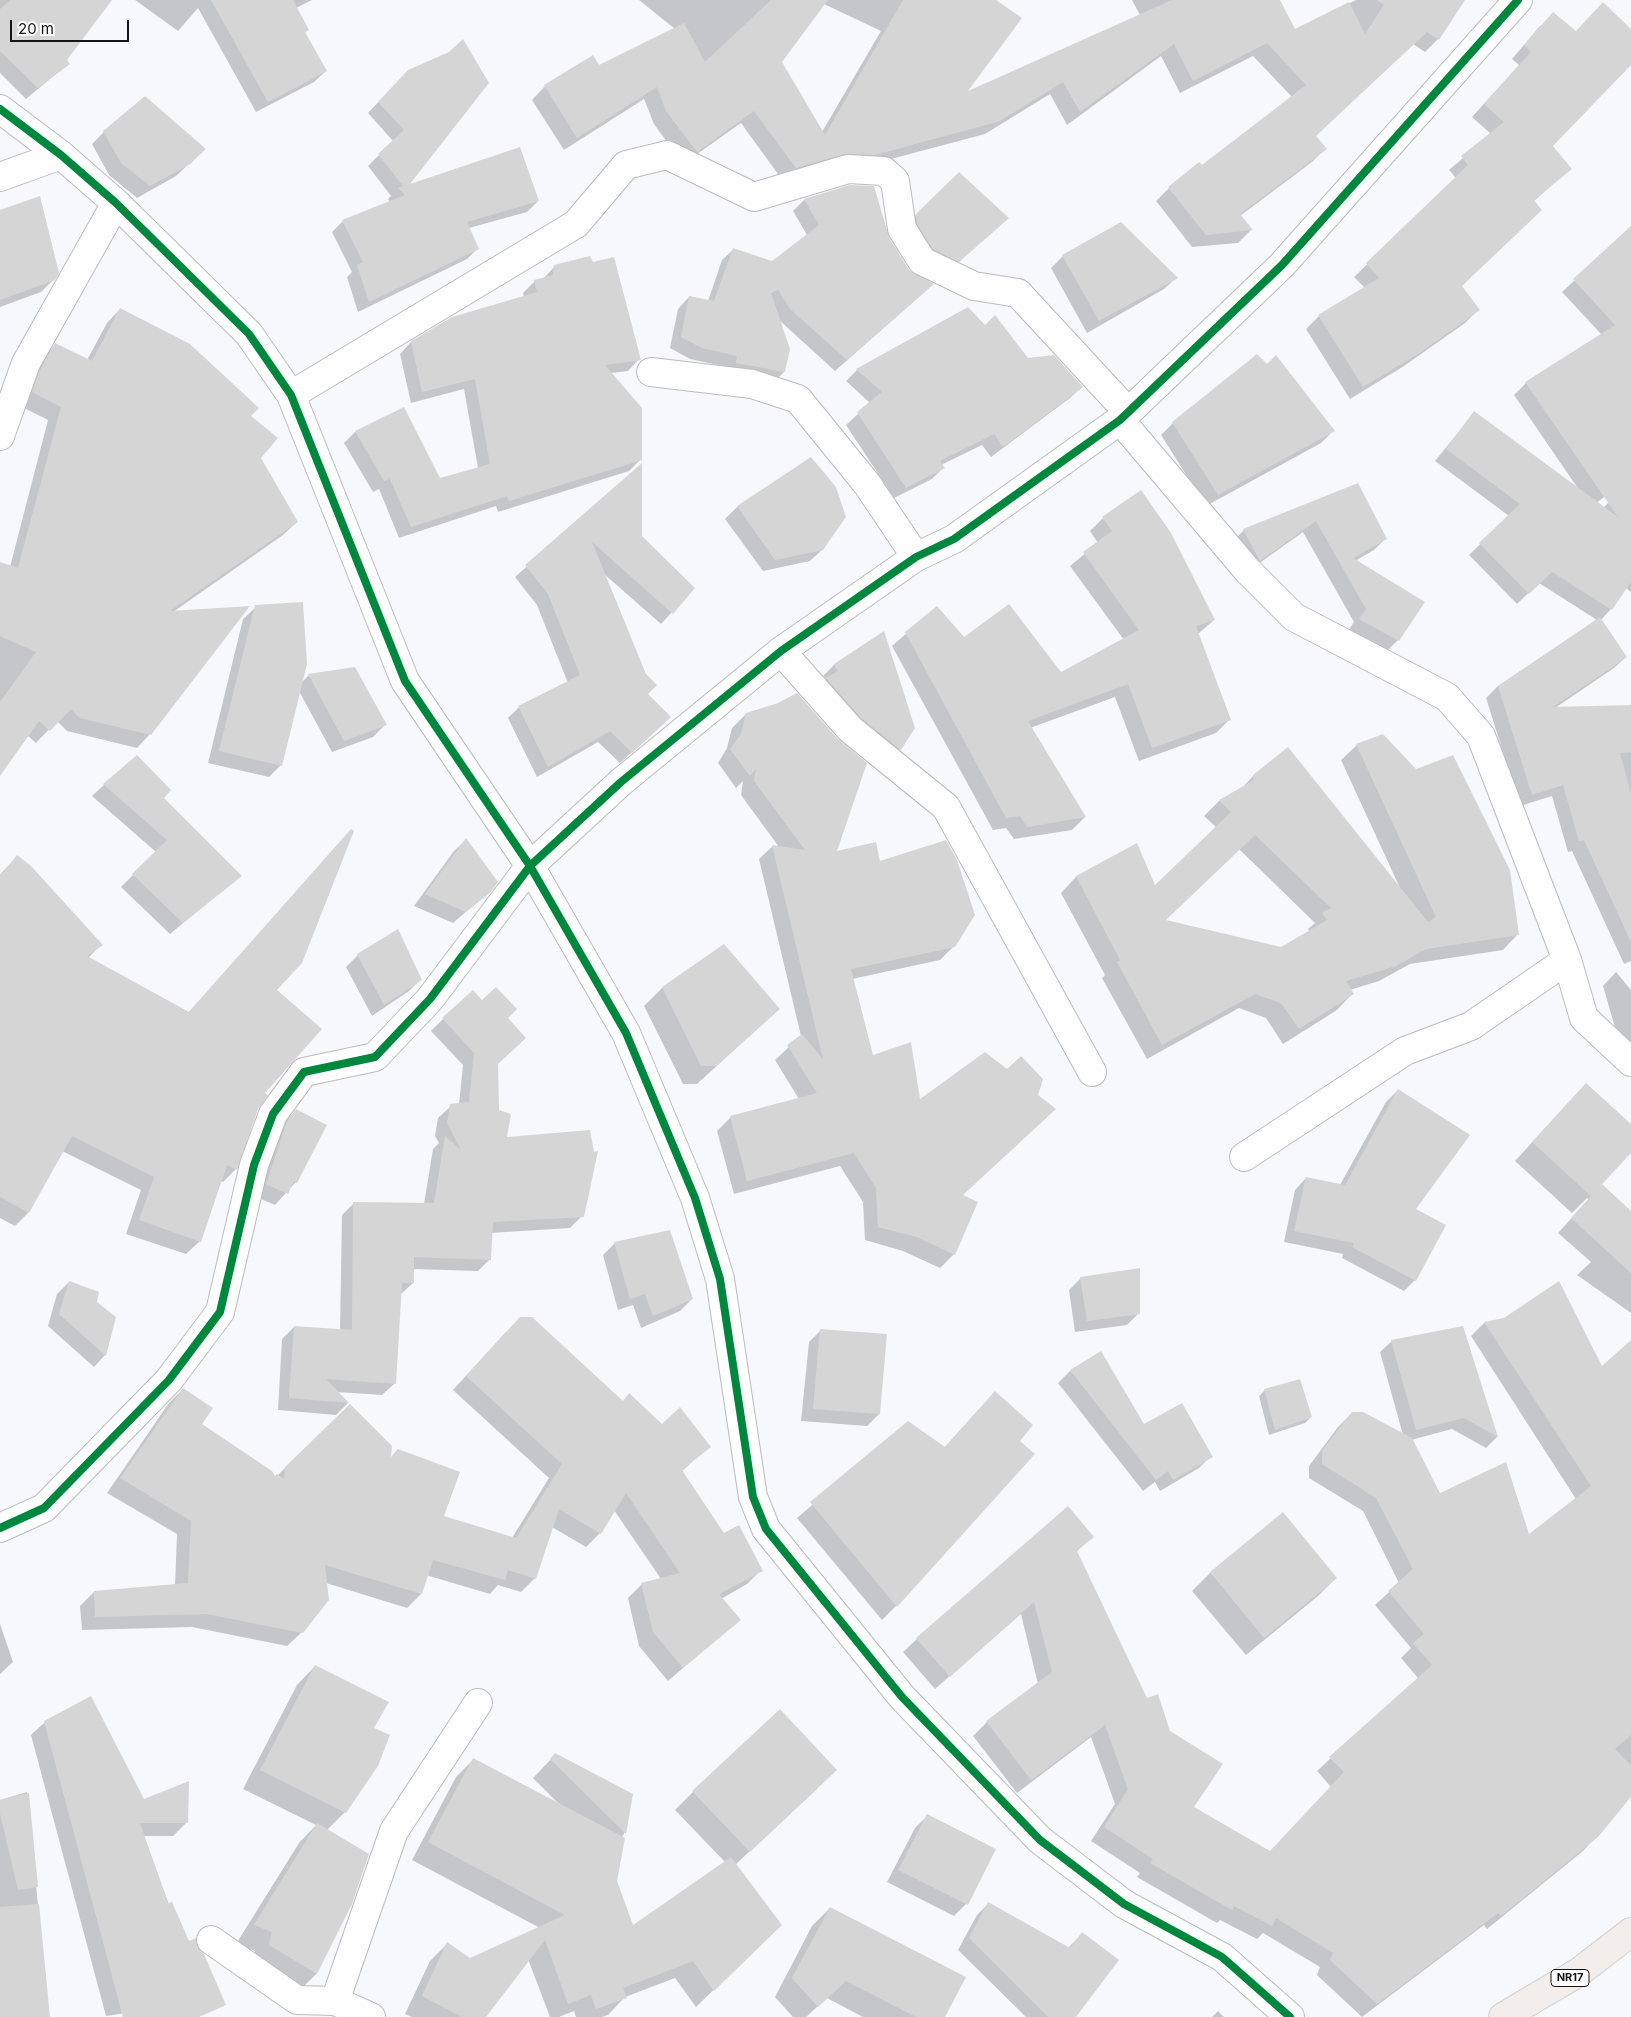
<!DOCTYPE html>
<html>
<head>
<meta charset="utf-8">
<style>
  body { margin:0 }
  #map { position:relative; width:1631px; height:2017px; overflow:hidden; background:#f6f8fc; font-family:Inter,sans-serif }
  canvas { display:block }
  .scale { position:absolute; left:10px; top:20px; width:119px; height:22px; box-sizing:border-box; border:2px solid #141417; border-top:0; padding-left:6px; font-size:15px; line-height:18px; white-space:nowrap; color:#141417; -webkit-text-stroke:4px #fff; paint-order:stroke }
</style>
</head>
<body>
<div id="map">
<canvas width="1631" height="2017"></canvas>
<div class="scale">20 m</div>
</div>
<script>
const g = document.querySelector('canvas').getContext('2d');
g.lineJoin = 'round';
function fill(path, color) { g.fillStyle = color; g.fill(path, 'evenodd'); }
function stroke(path, color, width, dash) { g.strokeStyle = color; g.lineWidth = width; g.lineCap = dash ? 'butt' : 'round'; g.setLineDash(dash || []); g.stroke(path); }
function write(font, color, halo, rows, align = 'center') {
  g.font = font + ' Inter,sans-serif'; g.lineWidth = 4.5; g.setLineDash([]); g.textBaseline = 'middle'; g.strokeStyle = halo; g.fillStyle = color; for (const [text, x, y, turn = 0] of rows) {
    g.save(); g.translate(x, y); g.rotate((+turn || 0) * Math.PI / 180); g.textAlign = isNaN(turn) ? turn : align; if (halo) g.strokeText(text, 0, 0); g.fillText(text, 0, 0); g.restore();
  }
}
fill(new Path2D(`
  M 0,0 L 110,0 L 66,60 L 68,64 L 26,99 L 0,73 Z
  M 135,0 L 312,0 L 296,8 L 308,29 L 304,33 L 326,71 L 314,82 L 256,112 L 198,8 L 178,31 Z
  M 639,0 L 994,0 L 964,94 L 1140,15 L 1132,0 L 1279,0 L 1294,31 L 1356,0 L 1464,0 L 1438,39 L 1425,52 L 1413,44 L 1315,136 L 1325,149 L 1312,162 L 1240,216 L 1251,230 L 1238,243 L 1192,247 L 1156,201 L 1169,188 L 1201,166 L 1292,97 L 1253,56 L 1180,93 L 1161,56 L 1067,125 L 1050,94 L 985,134 L 861,167 L 783,181 L 741,123 L 683,164 L 654,124 L 644,99 L 564,150 L 532,100 L 545,86 L 599,67 L 675,29 ZM 824,4 L 881,31 L 822,132 L 781,62 Z
  M 1540,26 L 1576,32 L 1631,30 L 1631,63 L 1552,146 L 1570,169 L 1534,201 L 1461,287 L 1478,310 L 1465,323 L 1404,366 L 1350,399 L 1306,329 L 1319,316 L 1365,288 L 1354,277 L 1456,178 L 1449,170 L 1491,134 L 1472,117 L 1519,65 L 1512,59 Z
  M 408,71 L 406,186 L 538,201 L 527,212 L 469,228 L 478,248 L 467,259 L 358,312 L 347,277 L 352,272 L 332,232 L 343,221 L 390,202 L 388,199 L 391,196 L 368,166 L 393,141 L 368,113 Z
  M 104,132 L 192,161 L 176,176 L 137,198 L 109,175 L 92,144 Z
  M 850,186 L 888,238 L 921,295 L 835,371 L 779,320 L 784,372 L 773,383 L 726,374 L 727,367 L 690,359 L 670,348 L 678,309 L 689,297 L 708,301 L 722,260 L 734,249 L 773,263 L 807,235 L 793,211 L 804,200 Z
  M 0,211 L 54,279 L 41,292 L 0,307 Z
  M 916,215 L 995,230 L 946,273 L 904,227 Z
  M 1631,228 L 1631,477 L 1596,503 L 1603,508 L 1608,503 L 1631,513 L 1631,592 L 1626,588 L 1611,609 L 1601,620 L 1626,657 L 1614,668 L 1555,708 L 1631,706 L 1631,961 L 1624,964 L 1572,851 L 1568,852 L 1552,796 L 1520,806 L 1486,698 L 1498,686 L 1597,620 L 1539,583 L 1517,604 L 1469,555 L 1509,516 L 1435,461 L 1474,413 L 1579,490 L 1514,395 L 1526,383 L 1602,335 L 1562,292 Z
  M 1063,256 L 1176,278 L 1164,289 L 1087,333 L 1051,268 Z
  M 555,266 L 639,359 L 628,371 L 611,373 L 641,459 L 629,471 L 498,512 L 496,506 L 399,538 L 379,489 L 373,492 L 344,443 L 355,432 L 403,409 L 439,480 L 478,468 L 464,389 L 411,403 L 400,354 L 411,342 L 524,297 L 523,293 L 535,281 L 543,279 Z
  M 120,309 L 249,416 L 260,458 L 297,522 L 283,535 L 173,612 L 150,734 L 137,748 L 67,731 L 57,721 L 36,743 L 27,735 L 0,774 L 0,568 L 10,567 L 48,420 L 20,406 L 42,358 L 55,345 L 87,360 L 107,323 Z
  M 985,327 L 1028,359 L 1082,387 L 1070,398 L 991,457 L 982,445 L 941,465 L 943,468 L 932,479 L 894,498 L 846,425 L 870,403 L 846,381 L 857,370 Z
  M 1173,423 L 1333,431 L 1321,443 L 1206,506 L 1161,435 Z
  M 811,459 L 823,549 L 810,561 L 763,571 L 725,519 L 737,507 Z
  M 641,466 L 641,536 L 694,588 L 661,624 L 603,573 L 658,728 L 620,763 L 598,742 L 537,777 L 508,718 L 519,707 L 568,683 L 537,605 L 515,577 Z
  M 1358,485 L 1386,538 L 1374,550 L 1355,561 L 1398,640 L 1386,652 L 1348,631 L 1354,622 L 1303,532 L 1247,572 L 1232,542 L 1244,530 Z
  M 1103,518 L 1214,620 L 1198,634 L 1229,720 L 1216,733 L 1139,761 L 1115,697 L 1030,728 L 1085,817 L 1072,830 L 1014,839 L 1006,828 L 993,830 L 892,646 L 937,607 L 964,639 L 1061,673 L 1124,640 L 1070,566 L 1098,543 L 1090,531 Z
  M 256,607 L 301,683 L 309,675 L 385,725 L 373,737 L 332,752 L 299,691 L 281,765 L 269,777 L 208,763 L 243,619 Z
  M 883,633 L 913,728 L 900,749 L 889,760 L 815,690 L 826,679 L 823,676 L 834,665 Z
  M 746,714 L 835,853 L 879,863 L 954,946 L 940,960 L 852,979 L 872,1057 L 919,1101 L 962,1196 L 954,1254 L 940,1268 L 903,1251 L 865,1240 L 863,1202 L 840,1166 L 734,1194 L 717,1131 L 731,1117 L 799,1099 L 775,1060 L 801,1036 L 759,859 L 773,846 L 779,847 L 741,795 L 743,781 L 736,788 L 718,763 L 727,748 L 732,728 Z
  M 1357,745 L 1518,934 L 1503,950 L 1410,964 L 1379,981 L 1350,990 L 1352,994 L 1337,1010 L 1283,1044 L 1266,1018 L 1239,1008 L 1147,1059 L 1102,978 L 1105,975 L 1061,893 L 1076,877 L 1136,845 L 1155,887 L 1217,828 L 1204,816 L 1219,801 L 1240,790 L 1253,776 L 1400,888 L 1341,760 ZM 1239,849 L 1315,923 L 1308,929 L 1310,932 L 1281,949 L 1164,921 Z
  M 104,785 L 163,798 L 240,876 L 170,934 L 121,887 L 156,852 L 92,796 Z
  M 351,830 L 276,990 L 263,1094 L 236,1169 L 223,1182 L 220,1181 L 200,1241 L 186,1254 L 126,1234 L 141,1190 L 62,1151 L 28,1213 L 15,1226 L 0,1218 L 0,875 L 4,870 L 18,856 L 101,945 L 88,958 L 188,1013 Z
  M 466,840 L 490,891 L 453,923 L 414,906 L 454,851 Z
  M 724,946 L 779,1009 L 697,1084 L 683,1084 L 644,1006 L 662,988 Z
  M 358,955 L 421,979 L 409,991 L 372,1016 L 346,967 Z
  M 1616,972 L 1631,990 L 1631,1070 L 1625,1062 L 1603,986 Z
  M 482,1002 L 506,1018 L 496,1064 L 498,1111 L 506,1138 L 582,1216 L 570,1228 L 491,1233 L 490,1259 L 478,1271 L 413,1269 L 413,1283 L 400,1295 L 395,1383 L 382,1395 L 337,1392 L 348,1403 L 336,1415 L 278,1410 L 282,1339 L 294,1327 L 340,1330 L 342,1215 L 354,1203 L 424,1204 L 433,1149 L 439,1143 L 435,1136 L 438,1118 L 451,1106 L 459,1104 L 463,1065 L 431,1031 L 443,1019 Z
  M 1398,1090 L 1414,1210 L 1415,1280 L 1404,1291 L 1342,1258 L 1343,1254 L 1284,1242 L 1295,1190 L 1306,1178 L 1340,1185 L 1386,1102 Z
  M 1568,1103 L 1631,1140 L 1631,1151 L 1592,1193 L 1631,1213 L 1631,1313 L 1577,1275 L 1591,1262 L 1558,1233 L 1589,1199 L 1587,1198 L 1572,1213 L 1515,1161 Z
  M 296,1110 L 296,1182 L 275,1205 L 254,1196 L 284,1123 Z
  M 615,1243 L 692,1299 L 680,1311 L 641,1328 L 633,1305 L 618,1310 L 603,1255 Z
  M 1081,1278 L 1139,1313 L 1127,1325 L 1075,1332 L 1069,1290 Z
  M 69,1282 L 95,1303 L 105,1355 L 94,1367 L 48,1326 L 57,1294 Z
  M 1504,1319 L 1601,1368 L 1631,1341 L 1631,1796 L 1583,1851 L 1487,1929 L 1484,1925 L 1362,2017 L 1317,1975 L 1320,1967 L 1263,1933 L 1257,1939 L 1220,1920 L 1217,1923 L 1137,1877 L 1140,1873 L 1091,1841 L 1115,1804 L 1091,1737 L 1017,1793 L 973,1736 L 987,1722 L 1038,1684 L 1021,1614 L 935,1689 L 903,1652 L 917,1639 L 1092,1536 L 1076,1552 L 1192,1808 L 1270,1852 L 1331,1787 L 1317,1771 L 1418,1678 L 1401,1658 L 1411,1648 L 1375,1605 L 1399,1583 L 1363,1511 L 1309,1478 L 1309,1466 L 1338,1427 L 1352,1413 L 1403,1435 L 1380,1352 L 1392,1341 L 1462,1327 L 1497,1437 L 1486,1448 L 1452,1429 L 1411,1440 L 1439,1495 L 1528,1536 L 1576,1499 L 1471,1336 L 1484,1323 Z
  M 821,1330 L 879,1414 L 867,1426 L 801,1421 L 809,1342 Z
  M 506,1332 L 622,1402 L 629,1395 L 662,1425 L 709,1446 L 681,1472 L 724,1535 L 761,1570 L 747,1584 L 721,1599 L 739,1620 L 668,1681 L 639,1646 L 628,1598 L 642,1584 L 661,1579 L 614,1510 L 600,1533 L 586,1547 L 552,1527 L 535,1578 L 521,1592 L 498,1585 L 490,1594 L 426,1575 L 421,1594 L 407,1608 L 326,1583 L 302,1632 L 287,1646 L 192,1627 L 82,1630 L 80,1606 L 94,1592 L 175,1586 L 177,1534 L 107,1493 L 169,1403 L 183,1389 L 200,1424 L 275,1478 L 286,1467 L 390,1460 L 442,1517 L 512,1538 L 549,1478 L 453,1390 Z
  M 1100,1353 L 1143,1426 L 1211,1456 L 1199,1468 L 1160,1491 L 1155,1482 L 1143,1491 L 1058,1383 L 1070,1371 Z
  M 1265,1390 L 1311,1417 L 1305,1423 L 1269,1435 L 1259,1396 Z
  M 981,1407 L 1018,1441 L 896,1606 L 882,1620 L 797,1518 L 908,1423 L 944,1448 Z
  M 1282,1514 L 1336,1578 L 1318,1596 L 1246,1655 L 1192,1591 L 1210,1573 Z
  M 0,1624 L 13,1662 L 0,1674 Z
  M 315,1666 L 372,1729 L 345,1812 L 327,1830 L 351,1904 L 316,1974 L 298,1992 L 251,1963 L 255,1951 L 236,1944 L 299,1843 L 316,1825 L 243,1789 L 297,1685 Z
  M 45,1722 L 144,1800 L 187,1822 L 173,1836 L 144,1836 L 204,2001 L 106,2016 L 31,1735 Z
  M 555,1755 L 631,1795 L 624,1834 L 621,1838 L 616,1882 L 633,1927 L 726,1863 L 675,1810 L 693,1792 L 818,1788 L 735,1865 L 763,1942 L 696,2007 L 675,1978 L 625,1997 L 608,2015 L 602,2017 L 576,2017 L 574,2011 L 559,2017 L 550,2017 L 528,1959 L 484,2017 L 412,2017 L 405,2014 L 430,1961 L 447,1944 L 470,1959 L 540,1928 L 412,1860 L 456,1777 L 473,1760 L 560,1805 L 533,1778 Z
  M 27,1792 L 48,2009 L 40,2017 L 0,2017 L 0,1800 Z
  M 927,1816 L 966,1904 L 954,1916 L 887,1882 L 915,1828 Z
  M 988,1904 L 1068,1948 L 1082,1934 L 1075,2017 L 1026,2017 L 958,1950 L 977,1915 Z
  M 830,1908 L 943,2017 L 863,2017 L 827,1998 L 806,2017 L 793,2017 L 775,1997 L 812,1926 Z
  M 1218,2011 L 1224,2017 L 1212,2017 Z`), '#0003');
fill(new Path2D(`
  M 11,0 L 112,0 L 67,60 L 70,64 L 38,88 L 0,51 L 0,9 Z
  M 211,0 L 293,0 L 309,30 L 305,32 L 327,71 L 268,102 Z
  M 771,0 L 828,0 L 782,62 L 825,135 L 903,0 L 996,0 L 1022,18 L 968,91 L 1172,0 L 1280,0 L 1295,29 L 1349,2 L 1365,34 L 1384,5 L 1377,0 L 1465,0 L 1439,40 L 1427,32 L 1316,136 L 1327,149 L 1240,214 L 1253,230 L 1206,235 L 1168,187 L 1199,162 L 1202,165 L 1306,85 L 1267,43 L 1193,81 L 1174,44 L 1080,112 L 1063,82 L 1000,121 L 875,155 L 844,154 L 796,168 L 754,111 L 697,152 L 666,111 L 657,87 L 577,138 L 544,85 L 593,55 L 599,65 L 684,23 L 705,62 Z
  M 1603,2 L 1631,29 L 1631,65 L 1553,146 L 1572,169 L 1534,200 L 1542,210 L 1462,286 L 1480,310 L 1418,354 L 1363,387 L 1318,315 L 1379,278 L 1366,263 L 1468,165 L 1461,156 L 1504,122 L 1484,104 L 1531,52 L 1524,45 L 1553,12 L 1576,31 Z
  M 463,39 L 489,83 L 410,184 L 520,147 L 539,201 L 467,222 L 479,249 L 369,302 L 357,265 L 363,262 L 342,220 L 405,195 L 398,188 L 403,186 L 378,154 L 404,130 L 378,102 L 408,70 L 449,52 Z
  M 145,96 L 206,149 L 190,164 L 150,186 L 121,163 L 103,131 Z
  M 959,172 L 1009,218 L 959,262 L 933,249 L 917,224 L 916,214 Z
  M 850,185 L 874,186 L 889,237 L 909,270 L 934,284 L 847,360 L 790,309 L 778,290 L 771,293 L 790,349 L 785,372 L 736,363 L 737,356 L 702,348 L 681,337 L 689,296 L 714,301 L 733,248 L 772,261 L 819,225 L 804,199 Z
  M 40,196 L 59,273 L 55,280 L 0,300 L 0,210 Z
  M 1121,222 L 1178,278 L 1099,321 L 1062,255 Z
  M 1631,226 L 1631,582 L 1612,610 L 1552,572 L 1529,594 L 1479,543 L 1520,504 L 1446,449 L 1474,411 L 1618,517 L 1525,382 L 1615,325 L 1573,279 Z
  M 590,256 L 593,262 L 614,257 L 641,360 L 605,365 L 642,408 L 642,460 L 509,501 L 507,496 L 411,527 L 390,479 L 384,481 L 355,431 L 404,407 L 440,478 L 490,464 L 475,379 L 422,392 L 411,341 L 452,317 L 537,292 L 534,280 L 553,275 L 554,265 Z
  M 968,307 L 985,325 L 995,315 L 1028,358 L 1054,355 L 1083,387 L 1003,447 L 994,434 L 940,461 L 945,468 L 906,488 L 857,412 L 882,392 L 856,369 Z
  M 120,308 L 190,344 L 259,408 L 251,416 L 278,438 L 261,458 L 298,522 L 170,611 L 250,606 L 151,735 L 80,718 L 71,709 L 50,731 L 39,721 L 0,776 L 0,702 L 36,652 L 0,636 L 0,562 L 18,568 L 61,407 L 32,392 L 40,370 L 55,343 L 92,361 Z
  M 1257,354 L 1267,364 L 1276,355 L 1335,431 L 1218,495 L 1172,422 Z
  M 811,457 L 836,487 L 846,517 L 823,550 L 775,560 L 737,506 Z
  M 642,463 L 642,536 L 695,588 L 673,614 L 592,542 L 646,674 L 657,685 L 648,694 L 671,717 L 632,753 L 610,731 L 548,767 L 518,706 L 580,675 L 548,594 L 525,565 Z
  M 1358,483 L 1387,539 L 1353,558 L 1425,602 L 1399,641 L 1359,619 L 1366,609 L 1316,521 L 1260,561 L 1243,529 Z
  M 1141,490 L 1171,533 L 1215,620 L 1196,626 L 1231,720 L 1152,748 L 1128,684 L 1028,721 L 1086,817 L 1027,827 L 1020,816 L 1006,818 L 905,632 L 937,606 L 964,637 L 1009,604 L 1061,672 L 1139,630 L 1083,552 L 1112,531 L 1102,517 Z
  M 303,602 L 307,664 L 282,766 L 219,751 L 255,605 Z
  M 1600,617 L 1627,657 L 1553,707 L 1631,705 L 1631,752 L 1620,753 L 1631,793 L 1631,942 L 1584,840 L 1579,841 L 1563,785 L 1532,795 L 1498,686 Z
  M 884,631 L 915,728 L 901,750 L 861,718 L 826,678 L 838,671 L 834,664 Z
  M 355,667 L 387,725 L 344,741 L 308,674 Z
  M 797,693 L 838,739 L 867,763 L 837,851 L 876,842 L 880,861 L 946,840 L 957,860 L 975,915 L 955,947 L 851,969 L 873,1055 L 911,1042 L 920,1099 L 985,1052 L 1007,1069 L 1021,1056 L 1043,1079 L 1038,1095 L 1056,1109 L 963,1195 L 978,1202 L 955,1255 L 917,1237 L 878,1227 L 876,1188 L 854,1153 L 747,1181 L 730,1116 L 817,1093 L 787,1045 L 802,1034 L 823,1059 L 772,845 L 805,850 L 754,781 L 756,769 L 750,776 L 730,749 L 741,734 L 746,713 L 778,703 Z
  M 1383,734 L 1416,769 L 1453,755 L 1510,870 L 1519,935 L 1426,949 L 1396,966 L 1346,981 L 1354,994 L 1299,1029 L 1281,1003 L 1255,994 L 1162,1045 L 1117,962 L 1120,960 L 1076,876 L 1137,843 L 1155,885 L 1231,812 L 1219,800 L 1254,780 L 1253,775 L 1288,747 L 1428,922 L 1436,917 L 1356,744 ZM 1255,835 L 1331,908 L 1322,913 L 1327,920 L 1281,947 L 1166,920 Z
  M 137,755 L 171,790 L 164,798 L 242,876 L 183,923 L 132,874 L 167,840 L 103,784 Z
  M 351,829 L 354,831 L 302,963 L 277,990 L 322,1029 L 265,1093 L 268,1095 L 258,1109 L 237,1170 L 227,1165 L 201,1242 L 139,1220 L 154,1177 L 72,1136 L 29,1213 L 0,1197 L 0,876 L 17,855 L 31,866 L 103,945 L 87,956 L 189,1012 Z
  M 466,838 L 498,882 L 491,892 L 466,912 L 425,894 Z
  M 398,929 L 422,980 L 384,1005 L 357,954 Z
  M 724,944 L 780,1009 L 716,1066 L 701,1066 L 662,987 Z
  M 496,987 L 517,1009 L 508,1018 L 526,1038 L 498,1064 L 499,1110 L 511,1114 L 507,1137 L 590,1130 L 594,1152 L 598,1151 L 584,1217 L 493,1222 L 491,1260 L 414,1257 L 414,1283 L 402,1283 L 396,1384 L 326,1379 L 349,1403 L 289,1398 L 294,1326 L 352,1330 L 353,1202 L 434,1203 L 445,1136 L 461,1150 L 447,1123 L 450,1104 L 469,1102 L 474,1053 L 442,1018 L 473,990 L 482,1000 Z
  M 1586,1083 L 1631,1124 L 1631,1153 L 1591,1196 L 1532,1142 Z
  M 1398,1089 L 1470,1135 L 1416,1209 L 1446,1225 L 1416,1281 L 1352,1247 L 1354,1243 L 1294,1231 L 1306,1177 L 1345,1185 Z
  M 296,1109 L 327,1125 L 297,1183 L 294,1181 L 288,1194 L 266,1184 L 287,1122 Z
  M 1602,1184 L 1631,1211 L 1631,1273 L 1571,1218 Z
  M 670,1230 L 693,1299 L 653,1316 L 645,1294 L 630,1299 L 614,1242 Z
  M 1140,1268 L 1140,1314 L 1087,1321 L 1080,1277 Z
  M 69,1281 L 99,1292 L 97,1302 L 116,1317 L 106,1356 L 59,1314 Z
  M 1559,1281 L 1602,1366 L 1631,1340 L 1631,1735 L 1615,1749 L 1631,1765 L 1631,1797 L 1598,1837 L 1501,1916 L 1498,1913 L 1377,2004 L 1330,1960 L 1333,1953 L 1276,1918 L 1272,1926 L 1234,1906 L 1232,1910 L 1150,1863 L 1153,1859 L 1104,1827 L 1128,1789 L 1105,1725 L 1031,1780 L 986,1721 L 1052,1672 L 1034,1602 L 950,1677 L 916,1638 L 1068,1506 L 1094,1537 L 1077,1551 L 1147,1698 L 1158,1694 L 1170,1731 L 1223,1764 L 1194,1807 L 1270,1851 L 1344,1772 L 1329,1757 L 1432,1665 L 1413,1643 L 1424,1634 L 1388,1591 L 1413,1569 L 1376,1498 L 1322,1464 L 1322,1451 L 1352,1412 L 1363,1412 L 1412,1438 L 1440,1493 L 1506,1462 L 1529,1534 L 1591,1486 L 1484,1322 L 1504,1318 Z
  M 520,1317 L 532,1317 L 623,1401 L 629,1393 L 662,1424 L 680,1407 L 711,1447 L 682,1470 L 724,1533 L 739,1525 L 763,1571 L 719,1594 L 741,1620 L 683,1668 L 653,1632 L 641,1583 L 680,1573 L 626,1493 L 601,1534 L 559,1509 L 536,1579 L 508,1570 L 505,1580 L 433,1560 L 422,1594 L 325,1565 L 329,1600 L 303,1633 L 207,1614 L 95,1617 L 94,1591 L 188,1583 L 191,1521 L 120,1478 L 183,1388 L 213,1408 L 202,1424 L 272,1471 L 275,1476 L 277,1474 L 284,1479 L 285,1467 L 350,1404 L 392,1446 L 391,1457 L 398,1449 L 460,1472 L 444,1516 L 516,1538 L 562,1464 L 466,1376 Z
  M 1463,1326 L 1498,1437 L 1464,1418 L 1416,1430 L 1391,1340 Z
  M 820,1329 L 887,1334 L 880,1414 L 813,1409 Z
  M 1101,1351 L 1144,1424 L 1182,1403 L 1213,1457 L 1173,1480 L 1168,1471 L 1156,1480 L 1070,1370 Z
  M 1300,1379 L 1312,1417 L 1275,1430 L 1264,1389 Z
  M 995,1391 L 1033,1425 L 1020,1441 L 1035,1454 L 897,1607 L 810,1502 L 908,1421 L 945,1447 Z
  M 1283,1512 L 1337,1578 L 1264,1638 L 1210,1572 Z
  M 315,1665 L 389,1702 L 374,1728 L 390,1735 L 378,1766 L 346,1813 L 260,1770 Z
  M 91,1696 L 144,1799 L 189,1781 L 188,1823 L 140,1823 L 168,1903 L 172,1902 L 189,1941 L 196,1938 L 197,1946 L 204,1954 L 226,2005 L 199,2017 L 123,2017 L 44,1721 Z
  M 780,1709 L 837,1770 L 750,1852 L 692,1791 Z
  M 555,1753 L 633,1794 L 626,1834 L 550,1759 Z
  M 473,1758 L 625,1838 L 617,1881 L 633,1925 L 731,1857 L 782,1925 L 714,1991 L 693,1961 L 623,1988 L 627,1998 L 596,2009 L 591,1995 L 568,2004 L 545,1940 L 486,2017 L 462,2017 L 422,1996 L 447,1942 L 470,1958 L 565,1915 L 428,1842 Z
  M 29,1793 L 38,1887 L 18,1890 L 0,1813 L 0,1800 Z
  M 927,1814 L 996,1849 L 968,1905 L 898,1870 Z
  M 317,1823 L 369,1854 L 352,1904 L 317,1974 L 269,1945 L 272,1932 L 254,1925 Z
  M 988,1902 L 1070,1948 L 1082,1932 L 1119,1960 L 1076,2017 L 1048,2017 L 969,1938 Z
  M 39,1904 L 50,2017 L 0,2017 L 0,1907 Z
  M 830,1907 L 966,1977 L 945,2017 L 916,2017 L 846,1981 L 818,2007 L 792,1978 Z`), '#d6d5d6');
const minor = new Path2D(`
  M 0,109 L 61,155 L 116,203 L 249,334 L 291,395 L 405,681 L 530,866 L 626,1033 L 695,1198 L 720,1279 L 753,1497 L 766,1529 L 902,1697 L 1040,1840 L 1124,1904 L 1222,1957 L 1290,2017
  M 0,177 L 61,155
  M 651,372 L 752,384 L 798,399 L 867,484 L 916,557
  M 291,395 L 576,224 L 626,165 L 667,155 L 754,197 L 848,169 L 884,171 L 895,181 L 902,229 L 922,261 L 974,286 L 1018,293 L 1128,412
  M 1120,420 L 1248,571 L 1294,617 L 1447,697 L 1481,736 L 1567,960 L 1584,1018 L 1631,1062
  M 0,436 L 26,363 L 116,203
  M 781,651 L 850,729 L 946,807 L 1092,1072
  M 1244,1157 L 1405,1051 L 1471,1026 L 1567,960
  M 0,1528 L 44,1508 L 169,1380 L 220,1312 L 254,1165 L 273,1114 L 304,1072 L 375,1057 L 430,999 L 530,866 L 621,782 L 781,651 L 916,557 L 954,539 L 1120,420 L 1282,265 L 1518,0
  M 211,1940 L 297,2000 L 335,2001 L 371,2017
  M 335,2001 L 394,1831 L 478,1703`);
const primary = new Path2D(`
  M 1503,2017 L 1579,1972 L 1631,1932`);
stroke(minor, '#bbbcbe', 30);
stroke(primary, '#d1d2d4', 30);
stroke(minor, '#fefeff', 28);
stroke(primary, '#f3eeea', 28);
stroke(new Path2D(`
  M 0,109 L 61,155 L 116,203 L 249,334 L 291,395 L 405,681 L 530,866 L 626,1033 L 695,1198 L 720,1279 L 753,1497 L 766,1529 L 902,1697 L 1040,1840 L 1124,1904 L 1222,1957 L 1290,2017
  M 0,1528 L 44,1508 L 169,1380 L 220,1312 L 254,1165 L 273,1114 L 304,1072 L 375,1057 L 430,999 L 530,866 L 621,782 L 781,651 L 916,557 L 954,539 L 1120,420 L 1282,265 L 1518,0`), '#00873e', 8);
for (const [x, y, w] of [
  [1570,1978,38]
]) { const box = new Path2D(); box.roundRect(x - w / 2, y - 8.5, w, 17, 4); g.fillStyle = '#fff'; g.fill(box); stroke(box, '#141417', 1); }
write('bold 11px', '#141417', null, [
  ["NR17",1570,1978]
]);
</script>
</body>
</html>
